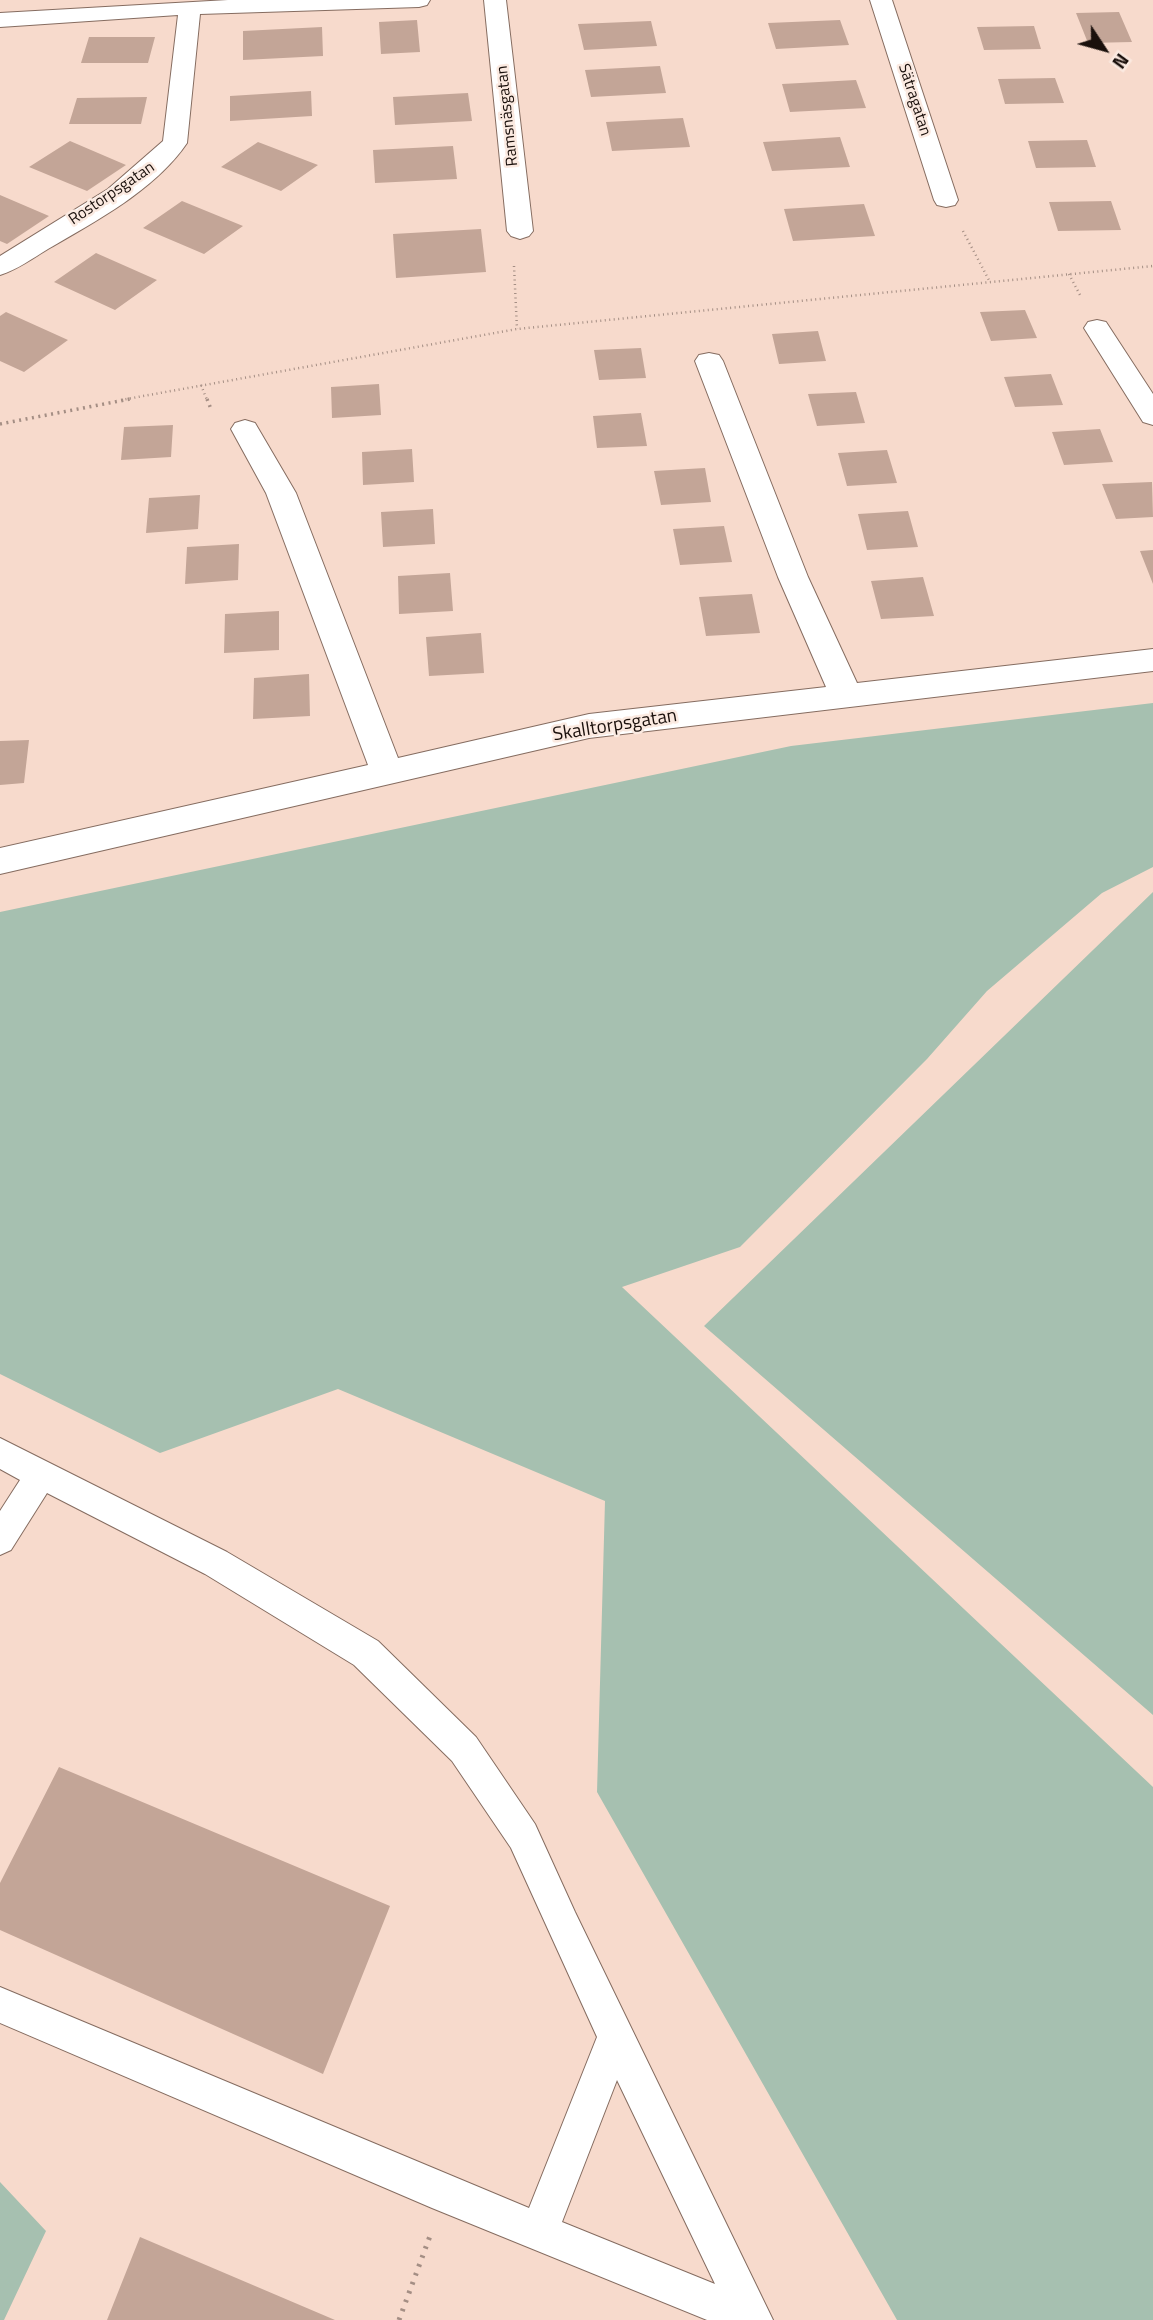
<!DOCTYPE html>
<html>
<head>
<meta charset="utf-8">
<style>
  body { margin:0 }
  #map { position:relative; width:1153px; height:2320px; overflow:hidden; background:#f7dacc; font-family:"Titillium Web",sans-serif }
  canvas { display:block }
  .north { position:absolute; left:1069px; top:14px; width:70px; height:70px; -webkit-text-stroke:5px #fbeae1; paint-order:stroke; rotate:126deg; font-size:19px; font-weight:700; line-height:28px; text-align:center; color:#1a100c }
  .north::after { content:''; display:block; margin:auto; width:24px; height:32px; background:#1a100c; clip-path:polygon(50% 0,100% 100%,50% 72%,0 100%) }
</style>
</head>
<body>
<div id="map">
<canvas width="1153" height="2320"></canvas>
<div class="north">N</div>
</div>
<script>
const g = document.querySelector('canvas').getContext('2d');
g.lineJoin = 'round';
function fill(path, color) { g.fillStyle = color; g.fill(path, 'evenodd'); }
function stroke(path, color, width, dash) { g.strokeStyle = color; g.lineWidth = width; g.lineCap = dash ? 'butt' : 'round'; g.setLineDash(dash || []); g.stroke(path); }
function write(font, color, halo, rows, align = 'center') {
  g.font = font + ' "Titillium Web",sans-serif'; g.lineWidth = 5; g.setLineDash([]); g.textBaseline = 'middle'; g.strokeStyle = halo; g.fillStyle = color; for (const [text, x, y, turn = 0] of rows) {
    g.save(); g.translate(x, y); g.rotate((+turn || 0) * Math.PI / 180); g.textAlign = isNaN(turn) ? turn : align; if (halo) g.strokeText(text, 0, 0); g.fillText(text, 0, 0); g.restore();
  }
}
fill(new Path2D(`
  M 1153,703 L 1153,867 L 1102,893 L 987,991 L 927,1059 L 740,1247 L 622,1287 L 1153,1787 L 1153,2320 L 897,2320 L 597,1792 L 605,1501 L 338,1389 L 160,1453 L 0,1374 L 0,912 L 791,746 Z
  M 1153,892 L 1153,1715 L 704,1326 Z
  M 0,2182 L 46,2231 L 4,2320 L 0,2320 Z`), '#a6c0b0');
fill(new Path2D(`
  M 1119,12 L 1132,42 L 1088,43 L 1076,13 Z
  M 417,20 L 420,52 L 381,54 L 379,22 Z
  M 840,20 L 849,45 L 776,49 L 768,23 Z
  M 651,21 L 657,46 L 584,50 L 578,24 Z
  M 1034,26 L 1041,49 L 984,50 L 977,27 Z
  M 322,27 L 323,56 L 243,60 L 243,31 Z
  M 89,37 L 155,37 L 148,63 L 81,63 Z
  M 660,66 L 666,93 L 591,97 L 585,70 Z
  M 1055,78 L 1064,103 L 1005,104 L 998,79 Z
  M 856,80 L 866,108 L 790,112 L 782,84 Z
  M 311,91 L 312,116 L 230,121 L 230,96 Z
  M 468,93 L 472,121 L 395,125 L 393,97 Z
  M 147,97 L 141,124 L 69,124 L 77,98 Z
  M 683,118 L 690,147 L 612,151 L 606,122 Z
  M 840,137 L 850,167 L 772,171 L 763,142 Z
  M 1087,140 L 1096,167 L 1036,168 L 1028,141 Z
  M 70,141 L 126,165 L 87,191 L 29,167 Z
  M 258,142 L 318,165 L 281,191 L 221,167 Z
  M 453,146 L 457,179 L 375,183 L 373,150 Z
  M 0,195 L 49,216 L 7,244 L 0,241 Z
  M 182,201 L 243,226 L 204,254 L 143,228 Z
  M 1111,201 L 1121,230 L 1058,231 L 1049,202 Z
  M 864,204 L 875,236 L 793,241 L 784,209 Z
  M 481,229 L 486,272 L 396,278 L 393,234 Z
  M 96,253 L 157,280 L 115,310 L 54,282 Z
  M 1025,310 L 1037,338 L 991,341 L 980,312 Z
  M 6,312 L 68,340 L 24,372 L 0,361 L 0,316 Z
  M 818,331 L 826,361 L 779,364 L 772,334 Z
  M 641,348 L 646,378 L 599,380 L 594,350 Z
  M 1051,374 L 1063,405 L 1015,407 L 1004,377 Z
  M 379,384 L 381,415 L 332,418 L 331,387 Z
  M 856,392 L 865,423 L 817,426 L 808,394 Z
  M 641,413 L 647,446 L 597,448 L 593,416 Z
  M 173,425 L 171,457 L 121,460 L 124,427 Z
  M 1100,429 L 1113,462 L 1064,465 L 1052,432 Z
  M 412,449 L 414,482 L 363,485 L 362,452 Z
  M 887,450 L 897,483 L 847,486 L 838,453 Z
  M 705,468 L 711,502 L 661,505 L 654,471 Z
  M 1152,482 L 1153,517 L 1116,519 L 1102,484 Z
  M 200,495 L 198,529 L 146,533 L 149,498 Z
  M 433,509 L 435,544 L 383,547 L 381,512 Z
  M 908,511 L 918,547 L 867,550 L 858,514 Z
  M 724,526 L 732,562 L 680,565 L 673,529 Z
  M 239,544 L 238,580 L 185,584 L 187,547 Z
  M 1153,550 L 1153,584 L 1140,551 Z
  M 450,573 L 453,611 L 399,614 L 398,576 Z
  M 923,577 L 934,616 L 881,619 L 871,581 Z
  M 752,594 L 760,633 L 706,636 L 699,597 Z
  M 279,611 L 279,650 L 224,653 L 225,614 Z
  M 481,633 L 484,673 L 429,676 L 426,637 Z
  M 309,674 L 310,716 L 253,719 L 254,678 Z
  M 29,740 L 24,783 L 0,785 L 0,741 Z
  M 59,1767 L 390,1906 L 323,2074 L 0,1930 L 0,1883 Z
  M 140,2237 L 335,2320 L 107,2320 Z`), '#c3a597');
const lane = new Path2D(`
  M 0,1438 L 227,1552 L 378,1641 L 476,1737 L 535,1824 L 575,1912 L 773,2320 L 707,2320 L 432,2208 L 0,2023 L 0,1987 L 529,2208 L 597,2037 L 511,1848 L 452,1761 L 354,1665 L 205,1574 L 47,1493 L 11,1550 L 0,1555 L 0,1511 L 20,1480 L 0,1469 ZM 617,2080 L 715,2284 L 562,2222 Z`);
const street = new Path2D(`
  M 228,0 L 430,0 L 427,5 L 419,7 L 200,14 L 187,143 C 155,190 96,221 48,249 C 33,258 17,270 0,275 L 0,256 L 108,189 L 163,141 L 178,15 L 0,27 L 0,13 Z
  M 484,0 L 506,0 L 533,231 L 529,236 L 520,239 L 511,236 L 507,231 Z
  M 870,0 L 892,0 L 958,200 L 955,205 L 946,207 L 937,205 L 934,200 Z
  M 1097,320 L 1106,322 L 1153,394 L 1153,425 L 1143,422 L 1084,328 L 1088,322 Z
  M 709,353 L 719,355 L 723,361 L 808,577 L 857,683 L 1153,649 L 1153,671 L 589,738 L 0,874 L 0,848 L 368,765 L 266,493 L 231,429 L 235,423 L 245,420 L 255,423 L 296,493 L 398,758 L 589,714 L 826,687 L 778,577 L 695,361 L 699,355 Z`);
stroke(lane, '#856c60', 2);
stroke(street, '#856c60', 2);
stroke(new Path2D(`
  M 963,231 L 990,282
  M 514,266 L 517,329
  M 1069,274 L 1080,295
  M 201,385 L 207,400
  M 121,400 L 517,329 L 1153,266`), '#a48e84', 2.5, [1, 3.5]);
stroke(new Path2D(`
  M 207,399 L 211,409
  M 0,424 L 130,399`), '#a48e84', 3.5, [2, 4.5]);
stroke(new Path2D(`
  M 399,2320 L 430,2236`), '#a48e84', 5, [2.5, 7]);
fill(lane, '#fff');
fill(street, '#fff');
write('16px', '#1a100c', '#fbeae1', [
  ["Sätragatan",914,100,72],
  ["Ramsnäsgatan",508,116,-96],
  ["Rostorpsgatan",112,194,-34]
]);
write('19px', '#1a100c', '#fbeae1', [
  ["Skalltorpsgatan",615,726,-9]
]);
</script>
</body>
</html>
